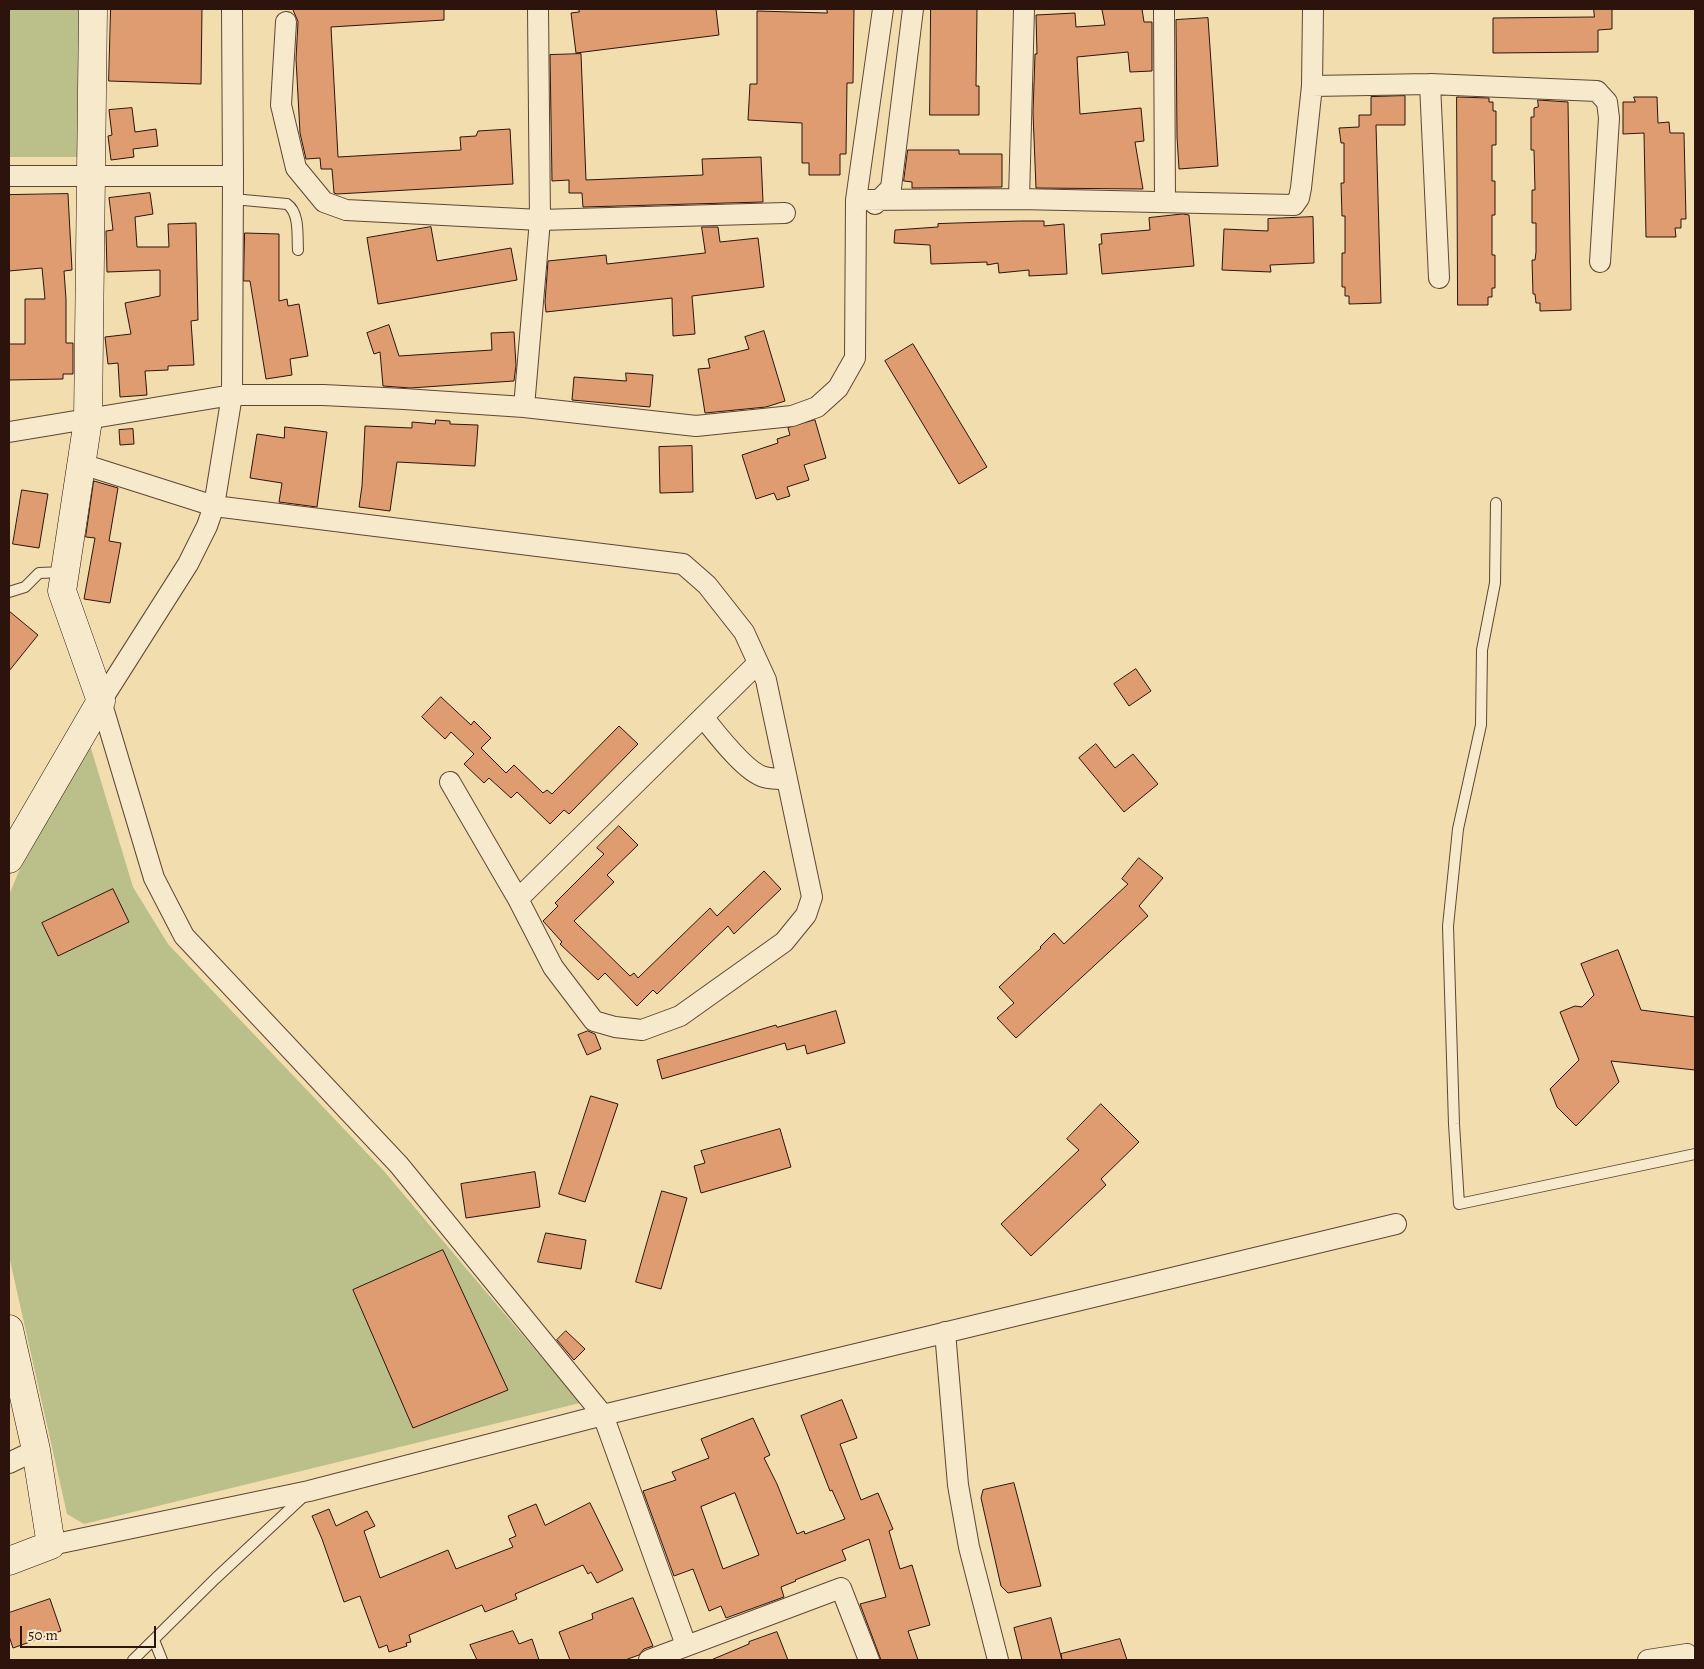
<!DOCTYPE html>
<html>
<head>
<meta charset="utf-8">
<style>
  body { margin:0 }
  #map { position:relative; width:1704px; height:1669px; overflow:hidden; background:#f2ddaf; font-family:Alegreya,serif }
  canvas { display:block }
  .frame { position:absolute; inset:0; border:10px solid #2c140c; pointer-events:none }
  .scale { position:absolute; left:20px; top:1626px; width:136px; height:22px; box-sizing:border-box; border:2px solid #2c140c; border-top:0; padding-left:6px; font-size:15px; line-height:18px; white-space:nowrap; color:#2c140c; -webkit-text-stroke:4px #f7e9cb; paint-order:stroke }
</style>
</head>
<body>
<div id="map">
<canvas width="1704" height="1669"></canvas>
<div class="frame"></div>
<div class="scale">50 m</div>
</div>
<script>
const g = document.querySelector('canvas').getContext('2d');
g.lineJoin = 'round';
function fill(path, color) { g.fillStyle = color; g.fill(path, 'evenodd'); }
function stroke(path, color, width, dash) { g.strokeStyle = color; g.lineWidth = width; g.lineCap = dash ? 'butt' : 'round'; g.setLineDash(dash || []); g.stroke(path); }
fill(new Path2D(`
  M 9,9 L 79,9 L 80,157 L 9,157 Z
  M 90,745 L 133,887 L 168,944 L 383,1170 L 580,1403 L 84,1524 L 67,1514 L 9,1256 L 9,895 L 19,871 Z`), '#bbc08a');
const building = new Path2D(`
  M 111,9 L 202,9 L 201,84 L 109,81 Z
  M 293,9 L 444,9 L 444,20 L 331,27 L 338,157 L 461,150 L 460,137 L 476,136 L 478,131 L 510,129 L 513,184 L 337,194 L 334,193 L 332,169 L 321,169 L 320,158 L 306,159 L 300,133 L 296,59 L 298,22 Z
  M 579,9 L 716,9 L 719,35 L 576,53 L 571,13 L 579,12 Z
  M 827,9 L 854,9 L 853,83 L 847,83 L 846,154 L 840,154 L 840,175 L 809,175 L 809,163 L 802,163 L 802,123 L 748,120 L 750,84 L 757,84 L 757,11 L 827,13 Z
  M 931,9 L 977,9 L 976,86 L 979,86 L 979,115 L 930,115 Z
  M 1112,9 L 1142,9 L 1144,22 L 1152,22 L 1152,71 L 1130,72 L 1128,52 L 1077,57 L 1080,114 L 1141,108 L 1144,141 L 1135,142 L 1143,189 L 1036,188 L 1033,113 L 1035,54 L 1037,54 L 1036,15 L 1075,13 L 1076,27 L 1105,25 L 1102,10 Z
  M 1594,9 L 1612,9 L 1612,29 L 1598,30 L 1598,52 L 1493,53 L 1493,18 L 1594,17 Z
  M 1208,18 L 1218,166 L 1179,169 L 1177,137 L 1176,20 Z
  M 581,54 L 586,180 L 703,175 L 702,159 L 761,157 L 763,202 L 583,207 L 582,193 L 569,193 L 569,180 L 552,181 L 550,55 Z
  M 1405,96 L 1405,125 L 1376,125 L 1381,303 L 1349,304 L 1349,296 L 1345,296 L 1345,287 L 1342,287 L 1342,253 L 1345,253 L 1345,216 L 1342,216 L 1341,183 L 1344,183 L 1344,143 L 1341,143 L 1339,128 L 1359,127 L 1359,115 L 1371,115 L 1371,97 Z
  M 1457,97 L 1489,98 L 1489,102 L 1493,102 L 1493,111 L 1496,111 L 1496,145 L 1492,145 L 1492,181 L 1495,181 L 1495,215 L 1492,215 L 1492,255 L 1495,255 L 1495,288 L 1492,288 L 1492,297 L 1488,297 L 1488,305 L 1458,305 Z
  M 1634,97 L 1657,97 L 1658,123 L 1669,122 L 1670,133 L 1684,133 L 1686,219 L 1681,219 L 1681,228 L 1675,228 L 1676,237 L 1646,237 L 1644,133 L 1623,134 L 1623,102 L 1635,102 Z
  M 1538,100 L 1568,102 L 1571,310 L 1540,311 L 1540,303 L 1536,303 L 1535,294 L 1533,294 L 1532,260 L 1535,260 L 1536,252 L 1536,223 L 1532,223 L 1532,190 L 1535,190 L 1534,150 L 1531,150 L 1531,117 L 1534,117 L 1534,108 L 1538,107 Z
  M 132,108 L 135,132 L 156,129 L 158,146 L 133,149 L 134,157 L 111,160 L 108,136 L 112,135 L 109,110 Z
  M 908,150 L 959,150 L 959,154 L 1002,154 L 1002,187 L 912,188 L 912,182 L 904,181 Z
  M 150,193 L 153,214 L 135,217 L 137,247 L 169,247 L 168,224 L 196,223 L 198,320 L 191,321 L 194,365 L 168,366 L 168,370 L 145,371 L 147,395 L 120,397 L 118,363 L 108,364 L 105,337 L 131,334 L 125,303 L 160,296 L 160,270 L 107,272 L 106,231 L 113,230 L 109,198 Z
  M 68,194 L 72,270 L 64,271 L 66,299 L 66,343 L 73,343 L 73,374 L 63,374 L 63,379 L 9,380 L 9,344 L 25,344 L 25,299 L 45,299 L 42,268 L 9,271 L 9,195 Z
  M 1183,214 L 1189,215 L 1194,266 L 1102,274 L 1099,244 L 1102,244 L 1101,234 L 1150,230 L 1149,218 Z
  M 1313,217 L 1314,263 L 1270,265 L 1271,272 L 1222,270 L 1224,229 L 1268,231 L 1268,219 Z
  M 1021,221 L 1044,221 L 1044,226 L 1064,224 L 1067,274 L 1029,276 L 1029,270 L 999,273 L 998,263 L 987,265 L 987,262 L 931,264 L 930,245 L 894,243 L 895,230 L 938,227 L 938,224 Z
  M 431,227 L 437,261 L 511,248 L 517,280 L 378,304 L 367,238 Z
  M 702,227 L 718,227 L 720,242 L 758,238 L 764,287 L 692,296 L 695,334 L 673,336 L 672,298 L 546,312 L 545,302 L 548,261 L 606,255 L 607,264 L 705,253 Z
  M 245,233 L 279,234 L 279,301 L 287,299 L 288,306 L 299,304 L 308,356 L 290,359 L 292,375 L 266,379 L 250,281 L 244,281 Z
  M 389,325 L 399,356 L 492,350 L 491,333 L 514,332 L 516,365 L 514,381 L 410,388 L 383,386 L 380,352 L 374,354 L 367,333 Z
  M 764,331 L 785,401 L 766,407 L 705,413 L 698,369 L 710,368 L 708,359 L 749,349 L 745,337 Z
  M 913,344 L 987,467 L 959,484 L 885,361 Z
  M 626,373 L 653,375 L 650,407 L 572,400 L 574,377 L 626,381 Z
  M 436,420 L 450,421 L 450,424 L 478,425 L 475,466 L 397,462 L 390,511 L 359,507 L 362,486 L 365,426 L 412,428 L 412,422 L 435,424 Z
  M 815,420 L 826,458 L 804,465 L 809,480 L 787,487 L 790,496 L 777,500 L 774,493 L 756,499 L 742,455 L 778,443 L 777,439 L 790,435 L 788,428 Z
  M 285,427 L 327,432 L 317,507 L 279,502 L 282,483 L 250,478 L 257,434 L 284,438 Z
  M 133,429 L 134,444 L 120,445 L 119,430 Z
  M 692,446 L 693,492 L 660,493 L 659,447 Z
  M 94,481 L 118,488 L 109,541 L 121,543 L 110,603 L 84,599 L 95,538 L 86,537 Z
  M 22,490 L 48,494 L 39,548 L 13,544 Z
  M 9,611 L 38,635 L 9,671 Z
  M 1136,669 L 1151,691 L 1129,706 L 1114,684 Z
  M 441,697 L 471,725 L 474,721 L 491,738 L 481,748 L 506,773 L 514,765 L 543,793 L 547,790 L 552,794 L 619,726 L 638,744 L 569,814 L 564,810 L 550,824 L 517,792 L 511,798 L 489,778 L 484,783 L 464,764 L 474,754 L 451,732 L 445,739 L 422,717 Z
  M 1096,744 L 1115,768 L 1133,754 L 1158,784 L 1124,812 L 1079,758 Z
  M 619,826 L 638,845 L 607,875 L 614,882 L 574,921 L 630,976 L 634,973 L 638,978 L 710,908 L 717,916 L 764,871 L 781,889 L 734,934 L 728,926 L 657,994 L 653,990 L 637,1006 L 605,973 L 598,980 L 560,944 L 562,942 L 543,921 L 558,906 L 555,903 L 604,854 L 597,848 Z
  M 1139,858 L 1163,878 L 1139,906 L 1148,916 L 1016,1038 L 997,1018 L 1014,1003 L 999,987 L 1041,948 L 1040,947 L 1054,933 L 1064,944 L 1128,884 L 1122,879 Z
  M 113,889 L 129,922 L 58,956 L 42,923 Z
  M 1618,950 L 1641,1010 L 1695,1017 L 1695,1070 L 1611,1061 L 1619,1082 L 1576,1126 L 1557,1107 L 1550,1089 L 1579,1060 L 1560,1012 L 1575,1006 L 1582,1007 L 1594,995 L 1581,964 Z
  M 836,1011 L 845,1043 L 807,1054 L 805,1045 L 787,1050 L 785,1043 L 662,1079 L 657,1060 L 776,1025 L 777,1027 Z
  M 588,1031 L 595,1034 L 601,1049 L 587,1055 L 578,1035 Z
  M 591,1096 L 618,1104 L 585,1202 L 559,1194 Z
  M 1101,1104 L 1139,1142 L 1101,1179 L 1106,1185 L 1031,1256 L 1001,1224 L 1079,1150 L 1067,1139 Z
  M 780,1129 L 791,1167 L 701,1193 L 694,1166 L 705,1163 L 701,1151 Z
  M 535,1172 L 540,1207 L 466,1218 L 461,1184 Z
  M 662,1191 L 687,1198 L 661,1289 L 636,1282 Z
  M 546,1233 L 586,1240 L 581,1269 L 538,1262 Z
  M 443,1250 L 508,1390 L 413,1428 L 353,1290 Z
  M 566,1331 L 585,1349 L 574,1360 L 557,1340 Z
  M 842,1400 L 857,1438 L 840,1444 L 861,1500 L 878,1493 L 893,1529 L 889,1531 L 900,1569 L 912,1565 L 930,1625 L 908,1631 L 918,1660 L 881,1660 L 860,1604 L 886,1597 L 869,1539 L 842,1550 L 846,1560 L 795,1580 L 796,1581 L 781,1587 L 784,1597 L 726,1618 L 721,1606 L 709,1611 L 693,1569 L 674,1576 L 643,1491 L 676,1480 L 672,1472 L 709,1458 L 701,1439 L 753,1418 L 770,1455 L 764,1458 L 777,1484 L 797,1534 L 804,1531 L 805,1534 L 845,1519 L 832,1490 L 830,1491 L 801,1416 ZM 735,1493 L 759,1555 L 723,1569 L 701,1507 Z
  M 1014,1483 L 1041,1586 L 1008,1593 L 1001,1586 L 981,1498 L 983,1490 Z
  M 590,1503 L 623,1570 L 597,1583 L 591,1572 L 588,1574 L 583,1565 L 515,1594 L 517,1599 L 485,1612 L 482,1605 L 409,1635 L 411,1642 L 406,1643 L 407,1646 L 389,1652 L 387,1645 L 379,1648 L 360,1596 L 344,1602 L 322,1539 L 312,1516 L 329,1509 L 336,1526 L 367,1511 L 375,1526 L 364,1531 L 380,1578 L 448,1550 L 456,1569 L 513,1547 L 509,1539 L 516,1536 L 508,1516 L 536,1504 L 545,1525 Z
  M 633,1598 L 653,1646 L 644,1649 L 639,1655 L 625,1660 L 570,1660 L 559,1632 L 593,1619 L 592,1614 Z
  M 50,1599 L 61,1631 L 13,1648 L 9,1636 L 9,1613 Z
  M 1051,1618 L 1062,1660 L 1022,1660 L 1014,1628 Z
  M 513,1631 L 519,1644 L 532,1639 L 539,1660 L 477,1660 L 470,1645 Z
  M 777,1632 L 788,1660 L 711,1660 L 749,1644 L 749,1642 Z
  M 1120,1639 L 1127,1660 L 1062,1660 L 1061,1654 Z`);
fill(building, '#de9c70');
stroke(building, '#2c140c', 1);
const service = new Path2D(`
  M 233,199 L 287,204 C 300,213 297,236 298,250
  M 1496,503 L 1495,583 L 1482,650 L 1481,725 L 1458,829 L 1448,926 L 1454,1124 L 1459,1204 L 1695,1154
  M 9,592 L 25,587 L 39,573 L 64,572
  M 154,1640 L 162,1660
  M 133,1660 L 216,1578 L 305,1495`);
const minor = new Path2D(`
  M 232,9 L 233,176 L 232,395 L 214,506 L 207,526 L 188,564 L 101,701 L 154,878 L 184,936 L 399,1165 L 603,1415 L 686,1645
  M 1164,9 L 1165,201
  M 286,22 L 281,105 L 296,168 L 324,202 L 346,210 L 540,220 L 785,213
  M 1430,84 L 1439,278
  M 1312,86 L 1430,84 L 1597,91 L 1607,102 L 1609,118 L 1600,262
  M 9,176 L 233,176
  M 1019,199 L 1024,9
  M 856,200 L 1019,199 L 1294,205 L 1299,198 L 1301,188 L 1312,86 L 1313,9
  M 875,204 L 891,188 L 913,9
  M 524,407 L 540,220 L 538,9
  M 9,432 L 232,395 L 323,395 L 404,399 L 524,407 L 696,426 L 792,416 L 817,407 L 838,388 L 855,358 L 856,200 L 883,9
  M 82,464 L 214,506 L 683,564 L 707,585 L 744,632 L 766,680 L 812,897 L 806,915 L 784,942 L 680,1016 L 642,1030 L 615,1027 L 594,1021 L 553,967 L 518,899 L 450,782
  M 703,717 C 716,733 745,772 764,777 C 771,779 780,779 787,779
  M 518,899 L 758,663
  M 945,1332 L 958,1485 L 969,1547 L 998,1660
  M 9,1463 L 36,1450
  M 51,1545 L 309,1491 L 603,1415 L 1396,1224
  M 649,1660 L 841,1588 L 869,1660
  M 1648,1660 L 1687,1654 L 1690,1660`);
const secondary = new Path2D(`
  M 9,859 L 101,701 L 62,591 L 88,420 L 93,9
  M 9,1329 L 36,1450 L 51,1545 L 9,1561`);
stroke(service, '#5e4635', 12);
stroke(minor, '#5e4635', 22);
stroke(secondary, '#2c140c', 29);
stroke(service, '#f7e9cb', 10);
stroke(minor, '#f7e9cb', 20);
stroke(secondary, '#f7e9cb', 28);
</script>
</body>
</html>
